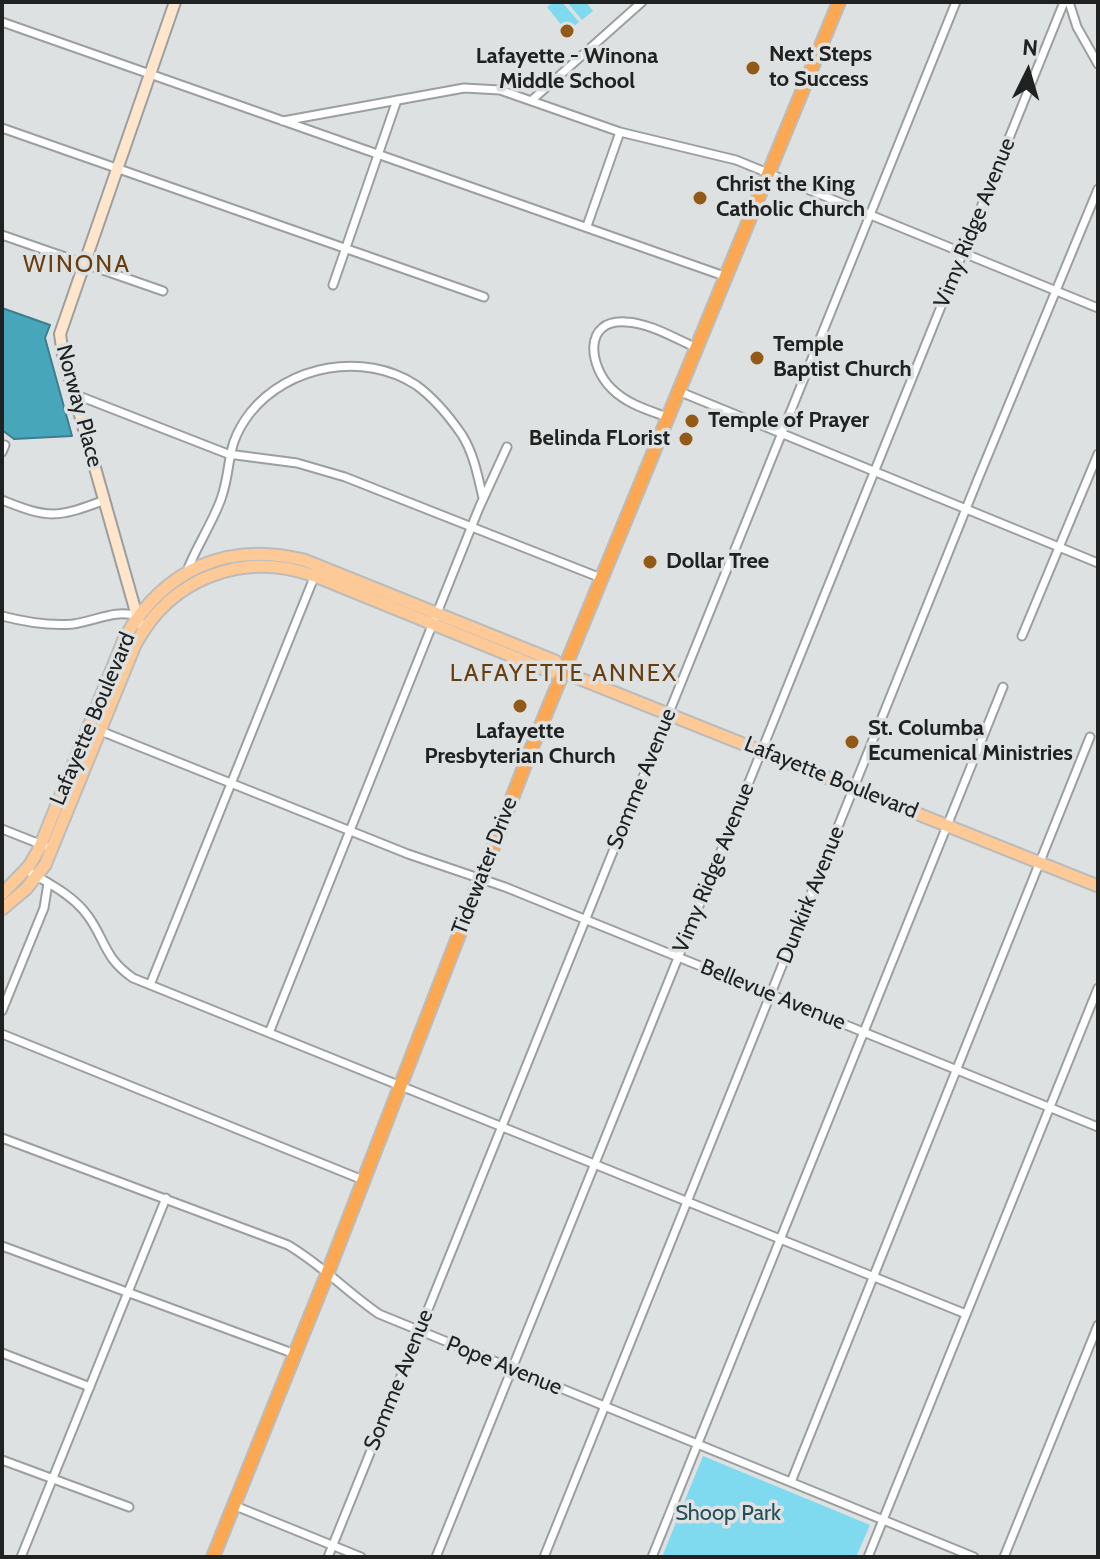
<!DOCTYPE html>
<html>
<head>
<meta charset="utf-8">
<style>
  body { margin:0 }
  #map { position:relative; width:1100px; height:1559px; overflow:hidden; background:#dde1e1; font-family:Cabin,sans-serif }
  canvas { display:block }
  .frame { position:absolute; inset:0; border:4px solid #202121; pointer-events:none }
  .north { position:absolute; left:988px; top:32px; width:80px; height:80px; -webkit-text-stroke:6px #dde1e1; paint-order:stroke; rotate:5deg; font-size:22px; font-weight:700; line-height:32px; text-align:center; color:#202121 }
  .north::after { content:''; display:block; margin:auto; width:28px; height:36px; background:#202121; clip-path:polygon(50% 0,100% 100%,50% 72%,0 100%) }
</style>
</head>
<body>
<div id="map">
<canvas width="1100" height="1559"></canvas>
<div class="frame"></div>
<div class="north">N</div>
</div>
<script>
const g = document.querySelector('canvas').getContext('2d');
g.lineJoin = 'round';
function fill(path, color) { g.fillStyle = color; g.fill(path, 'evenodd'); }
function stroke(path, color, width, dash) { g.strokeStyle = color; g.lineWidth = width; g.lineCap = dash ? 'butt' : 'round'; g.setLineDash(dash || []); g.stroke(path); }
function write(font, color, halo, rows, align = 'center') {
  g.font = font + ' Cabin,sans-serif'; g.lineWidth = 7; g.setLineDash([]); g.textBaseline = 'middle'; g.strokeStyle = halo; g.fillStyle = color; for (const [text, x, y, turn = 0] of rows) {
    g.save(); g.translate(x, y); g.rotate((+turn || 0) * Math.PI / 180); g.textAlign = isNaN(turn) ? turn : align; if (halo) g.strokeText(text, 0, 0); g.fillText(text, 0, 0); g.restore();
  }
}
fill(new Path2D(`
  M 553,2 L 562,2 L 579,22 L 567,32 L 547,7 Z
  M 567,2 L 586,2 L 593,11 L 582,20 Z
  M 703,1456 L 870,1525 L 856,1557 L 662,1557 Z`), '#7fdaef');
const water = new Path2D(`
  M 2,308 L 50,325 L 45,338 L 72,436 L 14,439 L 2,430 Z`);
fill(water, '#48a6bb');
stroke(water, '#3c7e8d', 2);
const street = new Path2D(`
  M 1069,2 L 1077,27 L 1098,64
  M 2,22 L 727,277
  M 532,100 L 642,2
  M 283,121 L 464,88 L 500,90 L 620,132 L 736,160 L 1098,308
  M 2,128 L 484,297
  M 587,226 L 620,132
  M 2,235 L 163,291
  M 333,285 L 397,100
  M 678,391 L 1098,563
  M 74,394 L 228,454 L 297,463 L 345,477 L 601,578
  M 667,417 C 648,410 627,404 612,389 C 589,367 582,319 626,322 C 650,323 676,339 697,348
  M 2,452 L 5,445
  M 2,500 C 49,519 57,518 105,500
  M 187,571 C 196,547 212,524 221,499 C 233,465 224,447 250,413 C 288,365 364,351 416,385 C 434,398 449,416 462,435 C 474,454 478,477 483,498
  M 2,616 C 25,622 50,626 73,624 C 96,621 115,609 137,616
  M 1022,636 L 1098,454
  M 98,730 L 408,854 L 505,887 L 1098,1127
  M 2,829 L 45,846
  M 26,870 C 48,883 73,895 88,916 C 106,941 104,958 133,978 L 966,1314
  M 150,985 L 315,575
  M 2,1011 L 44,908 L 48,883
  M 269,1033 L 479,508 L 507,447
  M 2,1034 L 363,1180
  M 2,1138 L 288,1245 C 322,1265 347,1292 379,1314 L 974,1557
  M 2,1246 L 295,1354
  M 2,1353 L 90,1387
  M 2,1460 L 129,1507
  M 791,1482 L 1090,737
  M 233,1505 L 361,1557
  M 21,1557 L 166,1198
  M 328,1557 L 956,2
  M 436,1557 L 1064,2
  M 544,1557 L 978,479 L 1098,189
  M 652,1557 L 1003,687
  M 868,1557 L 1098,988
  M 1004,1557 L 1098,1325`);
const secondary = new Path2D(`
  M 139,623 L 63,355 L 60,334 L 175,2`);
const primary = new Path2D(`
  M 2,894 L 29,866 L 39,849 L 125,637 C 165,569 227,541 304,560 L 555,661 L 563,672
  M 2,909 L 26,889 L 45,865 L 135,645 C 170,578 243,550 315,576 L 551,672 L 563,672 L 1098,886`);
const highway = new Path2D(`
  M 213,1557 L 328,1272 L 528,757 L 839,2`);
stroke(street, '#9c9fa0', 11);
stroke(secondary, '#9c9fa0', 14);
stroke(primary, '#bcbcbc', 15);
stroke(highway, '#bcbcbc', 16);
stroke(street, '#fff', 7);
stroke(secondary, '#fee5cb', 10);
stroke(primary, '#fdca97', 11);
stroke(highway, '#fca752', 12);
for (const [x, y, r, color] of [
  [567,31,8,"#935917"],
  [753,68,8,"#935917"],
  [700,198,8,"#935917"],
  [757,358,8,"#935917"],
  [692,421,8,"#935917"],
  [686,439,8,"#935917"],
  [650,562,8,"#935917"],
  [520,706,8,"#935917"],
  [852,742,8,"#935917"]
]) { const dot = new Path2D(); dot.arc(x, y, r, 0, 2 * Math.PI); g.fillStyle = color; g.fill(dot); stroke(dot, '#dde1e1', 3); }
write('bold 22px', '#202121', '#dde1e1', [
  ["Next Steps",769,55],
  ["to Success",769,80],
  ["Lafayette - Winona",567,57,"center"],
  ["Middle School",567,82,"center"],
  ["Christ the King",716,185],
  ["Catholic Church",716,210],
  ["Temple",773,345],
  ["Baptist Church",773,370],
  ["Temple of Prayer",708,421],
  ["Belinda FLorist",670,439,"right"],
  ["Dollar Tree",666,562],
  ["St. Columba",868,729],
  ["Ecumenical Ministries",868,754],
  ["Lafayette",520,732,"center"],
  ["Presbyterian Church",520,757,"center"]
], 'left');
write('22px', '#202121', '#dde1e1', [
  ["Vimy Ridge Avenue",975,223,-68],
  ["Norway Place",79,406,75],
  ["Lafayette Boulevard",93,719,-67],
  ["Lafayette Boulevard",831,778,22],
  ["Somme Avenue",642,779,-68],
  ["Tidewater Drive",485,866,-69],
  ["Vimy Ridge Avenue",714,868,-68],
  ["Dunkirk Avenue",811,895,-68],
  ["Bellevue Avenue",773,995,22],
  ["Pope Avenue",504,1366,22],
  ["Somme Avenue",399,1380,-68]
]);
write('22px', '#254f58', '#dde1e1', [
  ["Shoop Park",728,1514]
]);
g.letterSpacing = '2px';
write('24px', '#673e12', '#dde1e1', [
  ["WINONA",77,265],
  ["LAFAYETTE ANNEX",564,674]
]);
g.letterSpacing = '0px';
</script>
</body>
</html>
